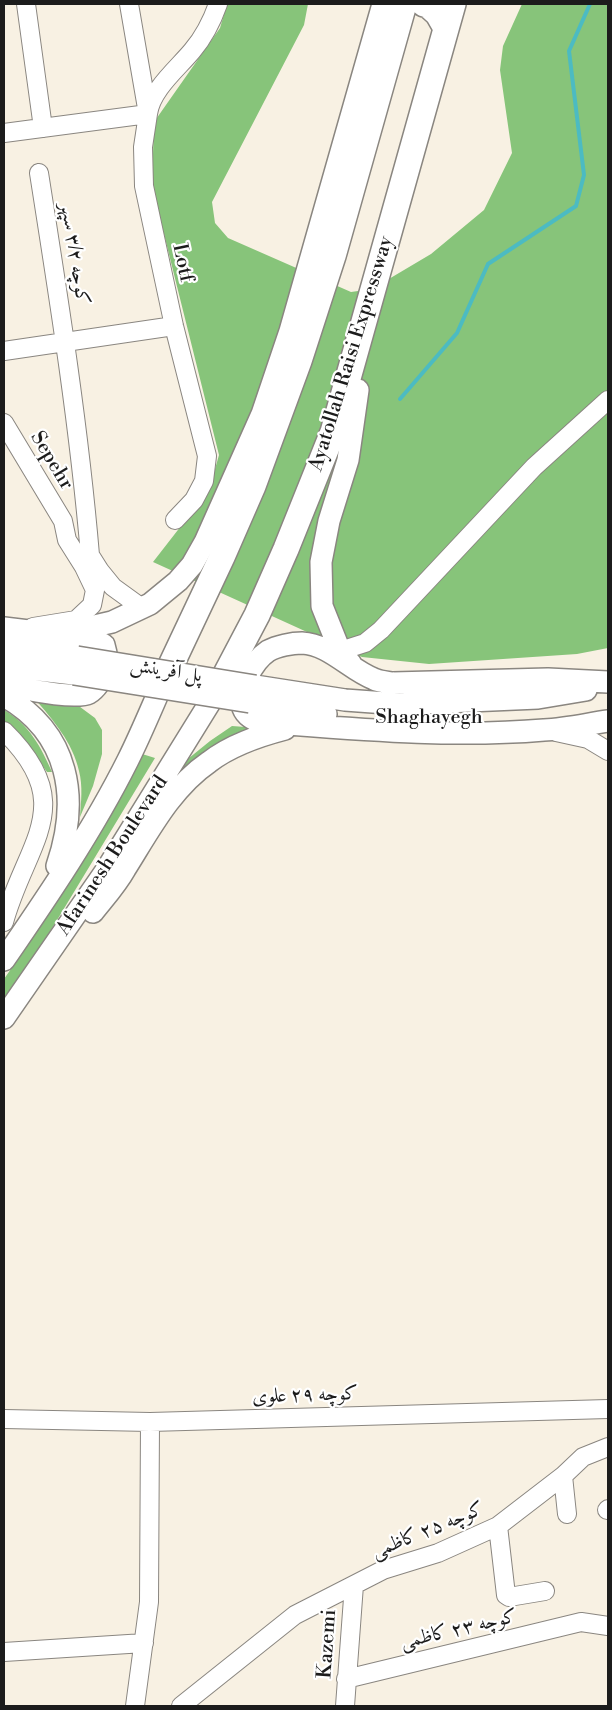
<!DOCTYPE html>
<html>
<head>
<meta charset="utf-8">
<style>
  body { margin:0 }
  #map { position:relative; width:612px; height:1710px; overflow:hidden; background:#f8f1e3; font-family:"Libre Bodoni",serif }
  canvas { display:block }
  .frame { position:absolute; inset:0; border:5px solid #1c1c1c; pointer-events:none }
</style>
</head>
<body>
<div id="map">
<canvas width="612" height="1710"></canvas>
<div class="frame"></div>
</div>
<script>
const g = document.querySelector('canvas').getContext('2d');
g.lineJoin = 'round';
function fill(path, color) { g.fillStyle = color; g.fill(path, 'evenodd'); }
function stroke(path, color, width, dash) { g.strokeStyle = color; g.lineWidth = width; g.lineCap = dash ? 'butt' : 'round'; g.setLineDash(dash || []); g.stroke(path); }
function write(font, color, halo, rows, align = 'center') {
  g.font = font + ' "Libre Bodoni",Amiri,serif'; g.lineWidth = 4.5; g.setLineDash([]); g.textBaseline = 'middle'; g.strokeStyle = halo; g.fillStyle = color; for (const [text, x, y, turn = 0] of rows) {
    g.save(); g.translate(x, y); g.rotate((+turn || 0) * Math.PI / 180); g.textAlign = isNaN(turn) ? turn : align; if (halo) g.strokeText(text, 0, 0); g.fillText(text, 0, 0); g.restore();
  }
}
fill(new Path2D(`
  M 227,4 L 308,4 L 304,25 L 212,202 L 215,223 L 228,238 L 351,292 L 372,289 L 431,254 L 484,210 L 512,153 L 500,70 L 503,46 L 522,4 L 608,4 L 608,648 L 577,654 L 429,664 L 362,657 L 153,562 L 209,490 L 219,455 L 152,186 L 154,122 L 220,28 Z
  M 35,699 L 72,701 L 95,718 L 102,730 L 102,754 L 93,786 L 80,817 C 81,802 83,786 79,771 C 73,743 53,720 35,699 Z
  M 4,710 C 29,724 41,747 52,772 L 47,772 L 18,732 L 4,723 Z
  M 232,726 L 259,728 L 158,797 L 178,767 L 210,741 Z
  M 123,745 L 139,753 L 155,758 L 48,935 L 4,999 L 4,979 L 43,923 L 79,864 L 103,816 Z`), '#87c47a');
stroke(new Path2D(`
  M 400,399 L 457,333 L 488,264 L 576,206 L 584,175 L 569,51 L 590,4`), '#4cbbc2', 4);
const minor = new Path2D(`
  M 26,4 L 43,128
  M 129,4 L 148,114 L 143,147 L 144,186 L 174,326 L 207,456 L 204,481 L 194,500 L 175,520
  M 4,133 L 148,114 C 151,90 177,69 192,51 C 204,37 212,21 218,4
  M 39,173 C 59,300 79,426 90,555
  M 4,351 L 174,326
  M 4,423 L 63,521 L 67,540 L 84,567 L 95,590 L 92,605 L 76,620 L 33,627
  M 88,552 L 100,571 L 113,587 L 142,608
  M 340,651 L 365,643 L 381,630 L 534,467 L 608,400
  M 4,731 C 80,805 26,842 4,922
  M 556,732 L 588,739 L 608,751
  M 4,1419 L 150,1422 L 608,1409
  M 563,1476 L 567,1514
  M 607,1510 L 608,1509
  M 498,1526 L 506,1595 L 509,1597 L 545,1591
  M 4,1652 L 144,1643
  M 346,1679 L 581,1622 L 608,1626
  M 135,1706 L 149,1602 L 150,1422
  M 181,1706 L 295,1615 L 383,1570 L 438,1553 L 498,1526 L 563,1476 L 583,1457 L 608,1447
  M 345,1706 L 354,1585`);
const major = new Path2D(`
  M 4,628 L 95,639 L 104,645 C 108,657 107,668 102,679 C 98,684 95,690 89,693 C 75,700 21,688 4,685
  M 60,634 L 112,622 L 150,604 L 178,581 L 192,565 L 205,542 L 262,414 L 290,331 L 383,4
  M 4,648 L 77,657
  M 351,664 L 340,651 L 322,606 L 321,562 L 329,521 L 348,460 L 358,390
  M 4,666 L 74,674
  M 608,682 L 548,679 L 393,683 C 387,682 380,682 374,679 C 350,670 329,644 302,643 C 292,643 277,646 268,651 C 253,661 237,690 243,708 C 246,716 253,719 260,722 C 355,729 449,738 544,730 C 566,729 587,724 608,721
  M 255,686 L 345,700 L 400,704 L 538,698 L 586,690
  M 4,696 C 70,733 80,799 57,866
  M 250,702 L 326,714
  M 93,912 C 104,898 116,885 125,869 C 149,831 171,788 209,762 C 231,745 258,736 285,729
  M 4,960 C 48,896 93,830 128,760 C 141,734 152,707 164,680
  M 4,1018 L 105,872 L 217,691`);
const highway = new Path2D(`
  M 424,4 L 427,4 L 438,14 L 446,28
  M 164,680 L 222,557 L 253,486 L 299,361 L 333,256 L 404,4
  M 217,691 L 257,615 L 286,549 L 333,432 L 453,4`);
stroke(minor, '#8a8680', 20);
stroke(major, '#8a8680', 24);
stroke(highway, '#8a8680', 28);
stroke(minor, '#fff', 18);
stroke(major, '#fff', 21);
stroke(highway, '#fff', 25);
const majorBridge = new Path2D(`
  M 77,657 L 255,686
  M 74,674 L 250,702`);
stroke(majorBridge, '#8a8680', 24, []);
stroke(majorBridge, '#fff', 21);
write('20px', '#1c1c1c', '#fff', [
  ["کوچه ۳/۲ سپهر",74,254,81],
  ["Lotf",182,263,78],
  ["Ayatollah Raisi Expressway",352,354,-73],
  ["Sepehr",51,461,59],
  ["پل آفرینش",166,671,9],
  ["Shaghayegh",429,718],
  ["Afarinesh Boulevard",113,856,-57],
  ["کوچه ۲۹ علوی",305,1396,-2],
  ["کوچه ۲۵ کاظمی",428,1531,-22],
  ["کوچه ۲۳ کاظمی",459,1630,-13],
  ["Kazemi",328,1644,-86]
]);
</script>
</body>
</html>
